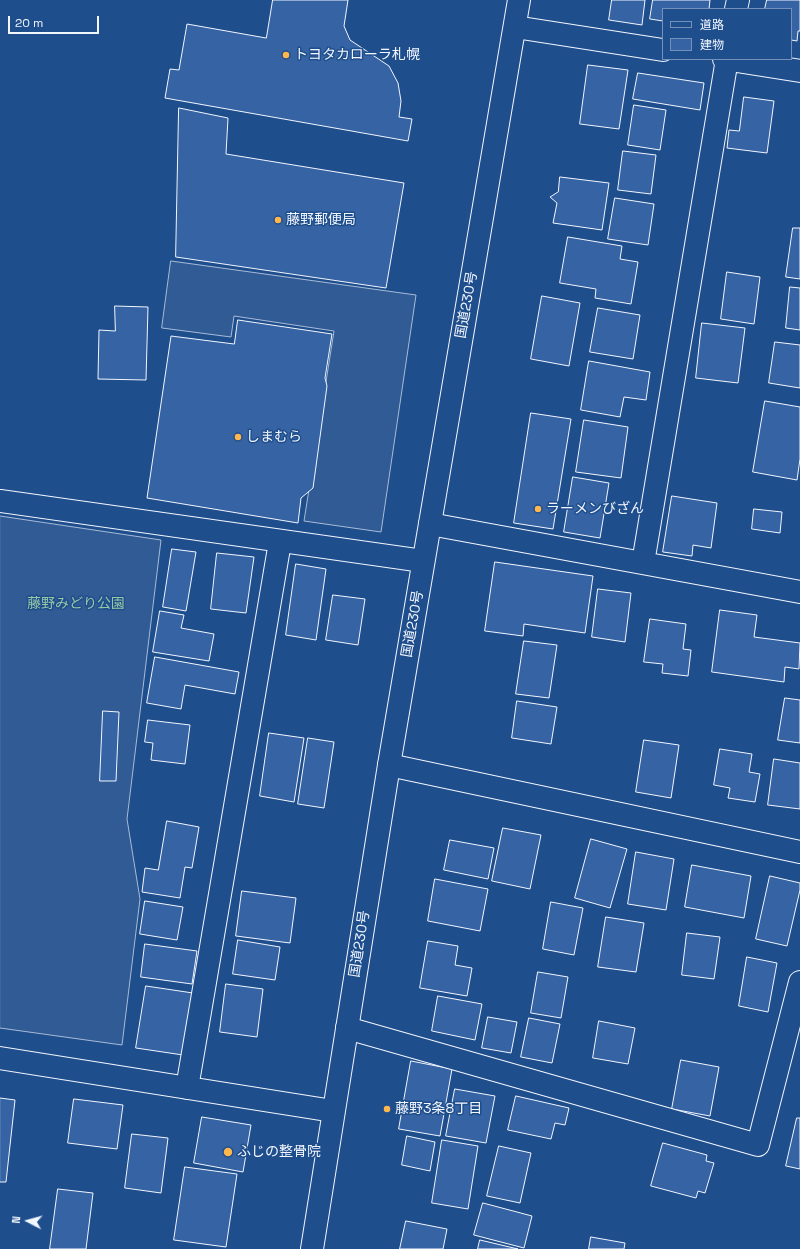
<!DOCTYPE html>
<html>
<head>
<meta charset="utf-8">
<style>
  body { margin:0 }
  #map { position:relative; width:800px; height:1249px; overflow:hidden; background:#1f4e8c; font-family:"Space Grotesk","Noto Sans JP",sans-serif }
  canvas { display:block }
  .legend { position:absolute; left:662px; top:8px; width:130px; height:52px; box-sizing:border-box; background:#1f4e8c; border:1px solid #7391ba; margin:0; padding:5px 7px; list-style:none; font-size:12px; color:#f2f6ff }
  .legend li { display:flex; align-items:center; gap:8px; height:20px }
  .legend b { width:20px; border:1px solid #7391ba }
  .north { position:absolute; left:8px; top:1201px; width:40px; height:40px; -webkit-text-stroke:3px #1f4e8c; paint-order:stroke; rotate:276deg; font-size:11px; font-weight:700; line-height:16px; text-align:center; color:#f2f6ff }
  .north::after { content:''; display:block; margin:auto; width:14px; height:18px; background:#f2f6ff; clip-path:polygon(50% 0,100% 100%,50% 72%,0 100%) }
  .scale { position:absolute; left:8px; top:16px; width:91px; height:18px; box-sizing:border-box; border:2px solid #f2f6ff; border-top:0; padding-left:5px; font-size:12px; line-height:14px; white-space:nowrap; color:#f2f6ff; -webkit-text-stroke:3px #1f4e8c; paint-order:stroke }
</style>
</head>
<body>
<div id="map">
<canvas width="800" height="1249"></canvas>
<ul class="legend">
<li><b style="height:5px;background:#1f4e8c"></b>道路</li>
<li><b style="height:11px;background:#3563a3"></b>建物</li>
</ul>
<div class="north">N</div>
<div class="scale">20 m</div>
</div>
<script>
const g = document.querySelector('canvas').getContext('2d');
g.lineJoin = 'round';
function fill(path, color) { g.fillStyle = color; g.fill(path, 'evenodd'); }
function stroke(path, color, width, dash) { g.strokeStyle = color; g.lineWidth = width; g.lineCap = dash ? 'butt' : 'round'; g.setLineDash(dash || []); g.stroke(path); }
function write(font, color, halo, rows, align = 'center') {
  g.font = font + ' "Space Grotesk","Noto Sans JP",sans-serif'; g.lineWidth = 3; g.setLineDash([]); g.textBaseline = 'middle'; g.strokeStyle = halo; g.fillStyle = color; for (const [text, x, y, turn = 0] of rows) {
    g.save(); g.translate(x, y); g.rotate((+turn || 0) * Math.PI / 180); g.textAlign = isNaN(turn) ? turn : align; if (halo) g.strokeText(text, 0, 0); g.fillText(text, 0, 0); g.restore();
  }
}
const built = new Path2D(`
  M 171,261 L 416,295 L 381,532 L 304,521 L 334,331 L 234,316 L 231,337 L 162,328 Z
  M 0,516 L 161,540 L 127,819 L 140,899 L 122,1045 L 0,1028 Z`);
fill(built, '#305b95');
stroke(built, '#a8bbd7', 1);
const building = new Path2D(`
  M 273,0 L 348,0 L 344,26 L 350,40 L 389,66 L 398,83 L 401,101 L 399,117 L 412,119 L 408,141 L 165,98 L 170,69 L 179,70 L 187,24 L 266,38 Z
  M 612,0 L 645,0 L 642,25 L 609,20 Z
  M 653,0 L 710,0 L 709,9 L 663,9 L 663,21 L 650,19 Z
  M 767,0 L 800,0 L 800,31 L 798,31 L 797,41 L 791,40 L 791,9 L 765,9 Z
  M 588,65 L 628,70 L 619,129 L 580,124 Z
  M 638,73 L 704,83 L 700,110 L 633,99 Z
  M 744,97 L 774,101 L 767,153 L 727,148 L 729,130 L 739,131 Z
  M 634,105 L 666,110 L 660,150 L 628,145 Z
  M 179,108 L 228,118 L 226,154 L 404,183 L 386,288 L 176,257 Z
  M 623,151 L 656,155 L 651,194 L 618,190 Z
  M 560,177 L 609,183 L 602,230 L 553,223 L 557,203 L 550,197 L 558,192 Z
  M 615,198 L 654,204 L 648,245 L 608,239 Z
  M 793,228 L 800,228 L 800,279 L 786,277 Z
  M 568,237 L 622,246 L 620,259 L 638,262 L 631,304 L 595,298 L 596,289 L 560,283 Z
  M 727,272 L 760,277 L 754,324 L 721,319 Z
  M 790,287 L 800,288 L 800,330 L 786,328 Z
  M 542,296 L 580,303 L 569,366 L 531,359 Z
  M 115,306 L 148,307 L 146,380 L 98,379 L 99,330 L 115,331 Z
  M 598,308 L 640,315 L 633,359 L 590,352 Z
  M 238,320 L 332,334 L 325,378 L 327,386 L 313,488 L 301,498 L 298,523 L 147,498 L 171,336 L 234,344 Z
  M 702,323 L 745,328 L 738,383 L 696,378 Z
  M 775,342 L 800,345 L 800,388 L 769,383 Z
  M 589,361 L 650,372 L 646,400 L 624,397 L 620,417 L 581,410 Z
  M 765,401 L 800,407 L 800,459 L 797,480 L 753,472 Z
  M 531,413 L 571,419 L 553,529 L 514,523 Z
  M 584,420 L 628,427 L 621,478 L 576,472 Z
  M 573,477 L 609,483 L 600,538 L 564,532 Z
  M 672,496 L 717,503 L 711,548 L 693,545 L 692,556 L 663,552 Z
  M 754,509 L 782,512 L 780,533 L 752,529 Z
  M 172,549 L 196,552 L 186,611 L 163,607 Z
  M 217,553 L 254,557 L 246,613 L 211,609 Z
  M 495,562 L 593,576 L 585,633 L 524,624 L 523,636 L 485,631 Z
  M 296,564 L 326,569 L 316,640 L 286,635 Z
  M 598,589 L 631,593 L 625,642 L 592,637 Z
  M 333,595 L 365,599 L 358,645 L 326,640 Z
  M 720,610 L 757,615 L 754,637 L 800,643 L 799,669 L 785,667 L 784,682 L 712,672 Z
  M 160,611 L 184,615 L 181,628 L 214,634 L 209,661 L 153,652 Z
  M 650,619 L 686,624 L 683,649 L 691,650 L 688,676 L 662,673 L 663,664 L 644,662 Z
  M 524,641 L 557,645 L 549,698 L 516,694 Z
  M 155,657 L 239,672 L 235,694 L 185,685 L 181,709 L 147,703 Z
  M 785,698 L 800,700 L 800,743 L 778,740 Z
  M 517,701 L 557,707 L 551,744 L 512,738 Z
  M 103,711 L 119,712 L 116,781 L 100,781 Z
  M 148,720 L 190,725 L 185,764 L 151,760 L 153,743 L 145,742 Z
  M 269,733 L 304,738 L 294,802 L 260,796 Z
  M 308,738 L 334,742 L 324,808 L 298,804 Z
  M 644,740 L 679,745 L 671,798 L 636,792 Z
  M 720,749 L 752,754 L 749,772 L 760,774 L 755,802 L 728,798 L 730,788 L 714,785 Z
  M 774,759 L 800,763 L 800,809 L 768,805 Z
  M 167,821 L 199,827 L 192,868 L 185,867 L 180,898 L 142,892 L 145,868 L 158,870 Z
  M 503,828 L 541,835 L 530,889 L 492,881 Z
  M 591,839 L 627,849 L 610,908 L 575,898 Z
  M 450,840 L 494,848 L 488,879 L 444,870 Z
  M 636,852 L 674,859 L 666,910 L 628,904 Z
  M 692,865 L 751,876 L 744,918 L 685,907 Z
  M 770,876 L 800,883 L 800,890 L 787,946 L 756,939 Z
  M 435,879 L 488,889 L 480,931 L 428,921 Z
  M 242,891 L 296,898 L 290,943 L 236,936 Z
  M 145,901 L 183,907 L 177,940 L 140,934 Z
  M 551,902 L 583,908 L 574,955 L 543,949 Z
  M 606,917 L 644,923 L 636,972 L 598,967 Z
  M 687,933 L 720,937 L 714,979 L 682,975 Z
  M 238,940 L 280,947 L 275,980 L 233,974 Z
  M 428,941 L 458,946 L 455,965 L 472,968 L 467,996 L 420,988 Z
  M 145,944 L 197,951 L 192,984 L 141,977 Z
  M 747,957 L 777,963 L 768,1012 L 739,1006 Z
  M 538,972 L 568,977 L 561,1018 L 531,1013 Z
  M 226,984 L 263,989 L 257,1037 L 220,1032 Z
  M 146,986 L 193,993 L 183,1055 L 136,1048 Z
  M 438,996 L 482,1004 L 475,1040 L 432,1031 Z
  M 488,1017 L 517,1022 L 511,1053 L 482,1048 Z
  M 529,1018 L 560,1024 L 552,1063 L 521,1057 Z
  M 599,1021 L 635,1028 L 628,1064 L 593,1058 Z
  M 681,1060 L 719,1067 L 710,1116 L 672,1109 Z
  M 411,1061 L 452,1069 L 440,1136 L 399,1129 Z
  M 455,1089 L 495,1096 L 486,1143 L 446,1136 Z
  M 516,1096 L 569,1108 L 565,1125 L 555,1123 L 551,1139 L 508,1130 Z
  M 0,1098 L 15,1100 L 6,1182 L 0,1182 Z
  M 74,1099 L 123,1105 L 117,1149 L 68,1143 Z
  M 202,1117 L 251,1125 L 243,1172 L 194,1163 Z
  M 797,1118 L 800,1118 L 800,1169 L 786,1166 Z
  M 132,1134 L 168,1138 L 161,1193 L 125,1188 Z
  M 407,1136 L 435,1142 L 430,1171 L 402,1165 Z
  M 442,1140 L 478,1146 L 468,1209 L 432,1203 Z
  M 663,1143 L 707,1155 L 706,1161 L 714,1163 L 705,1193 L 698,1191 L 696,1198 L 651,1186 Z
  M 499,1146 L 531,1153 L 520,1203 L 487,1196 Z
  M 185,1167 L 237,1174 L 226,1247 L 174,1240 Z
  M 58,1189 L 93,1193 L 86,1249 L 50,1249 Z
  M 483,1203 L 532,1216 L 524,1248 L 474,1235 Z
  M 406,1221 L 447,1229 L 443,1249 L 400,1249 Z
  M 591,1237 L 625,1243 L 624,1249 L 589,1249 Z
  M 480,1240 L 518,1249 L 478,1249 Z`);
fill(building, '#3563a3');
stroke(building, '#f2f6ff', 1);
const street = new Path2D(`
  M 736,9 L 738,0
  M 515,27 L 663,50
  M 724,59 L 800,71
  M 0,501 L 423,561
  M 430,524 L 800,592
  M 643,563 L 727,59
  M 389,765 L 800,852
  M 347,1028 L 758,1145 L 800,982
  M 0,1058 L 333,1111
  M 187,1088 L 280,542`);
const highway = new Path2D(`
  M 312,1249 L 389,765 L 519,0`);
stroke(street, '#f2f6ff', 24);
stroke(highway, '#f2f6ff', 24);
stroke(street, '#1f4e8c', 22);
stroke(highway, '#1f4e8c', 22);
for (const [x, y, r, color] of [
  [286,55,4,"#ffb74d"],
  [278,220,4,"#ffb74d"],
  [238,437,4,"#ffb74d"],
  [538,509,4,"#ffb74d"],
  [387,1109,4,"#ffb74d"],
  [228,1152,5,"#ffb74d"]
]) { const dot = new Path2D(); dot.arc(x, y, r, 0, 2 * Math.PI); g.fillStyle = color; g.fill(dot); stroke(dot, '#1f4e8c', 1.5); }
write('14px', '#f2f6ff', '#1f4e8c', [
  ["トヨタカローラ札幌",294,55],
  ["藤野郵便局",286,220],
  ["しまむら",246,437],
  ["ラーメンびざん",546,509],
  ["藤野3条8丁目",395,1109],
  ["ふじの整骨院",237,1152]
], 'left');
write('14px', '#f2f6ff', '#1f4e8c', [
  ["国道230号",467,305,-80],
  ["国道230号",413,624,-80],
  ["国道230号",360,944,-81]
]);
write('14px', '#97c8a6', '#1f4e8c', [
  ["藤野みどり公園",76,604]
]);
</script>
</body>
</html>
